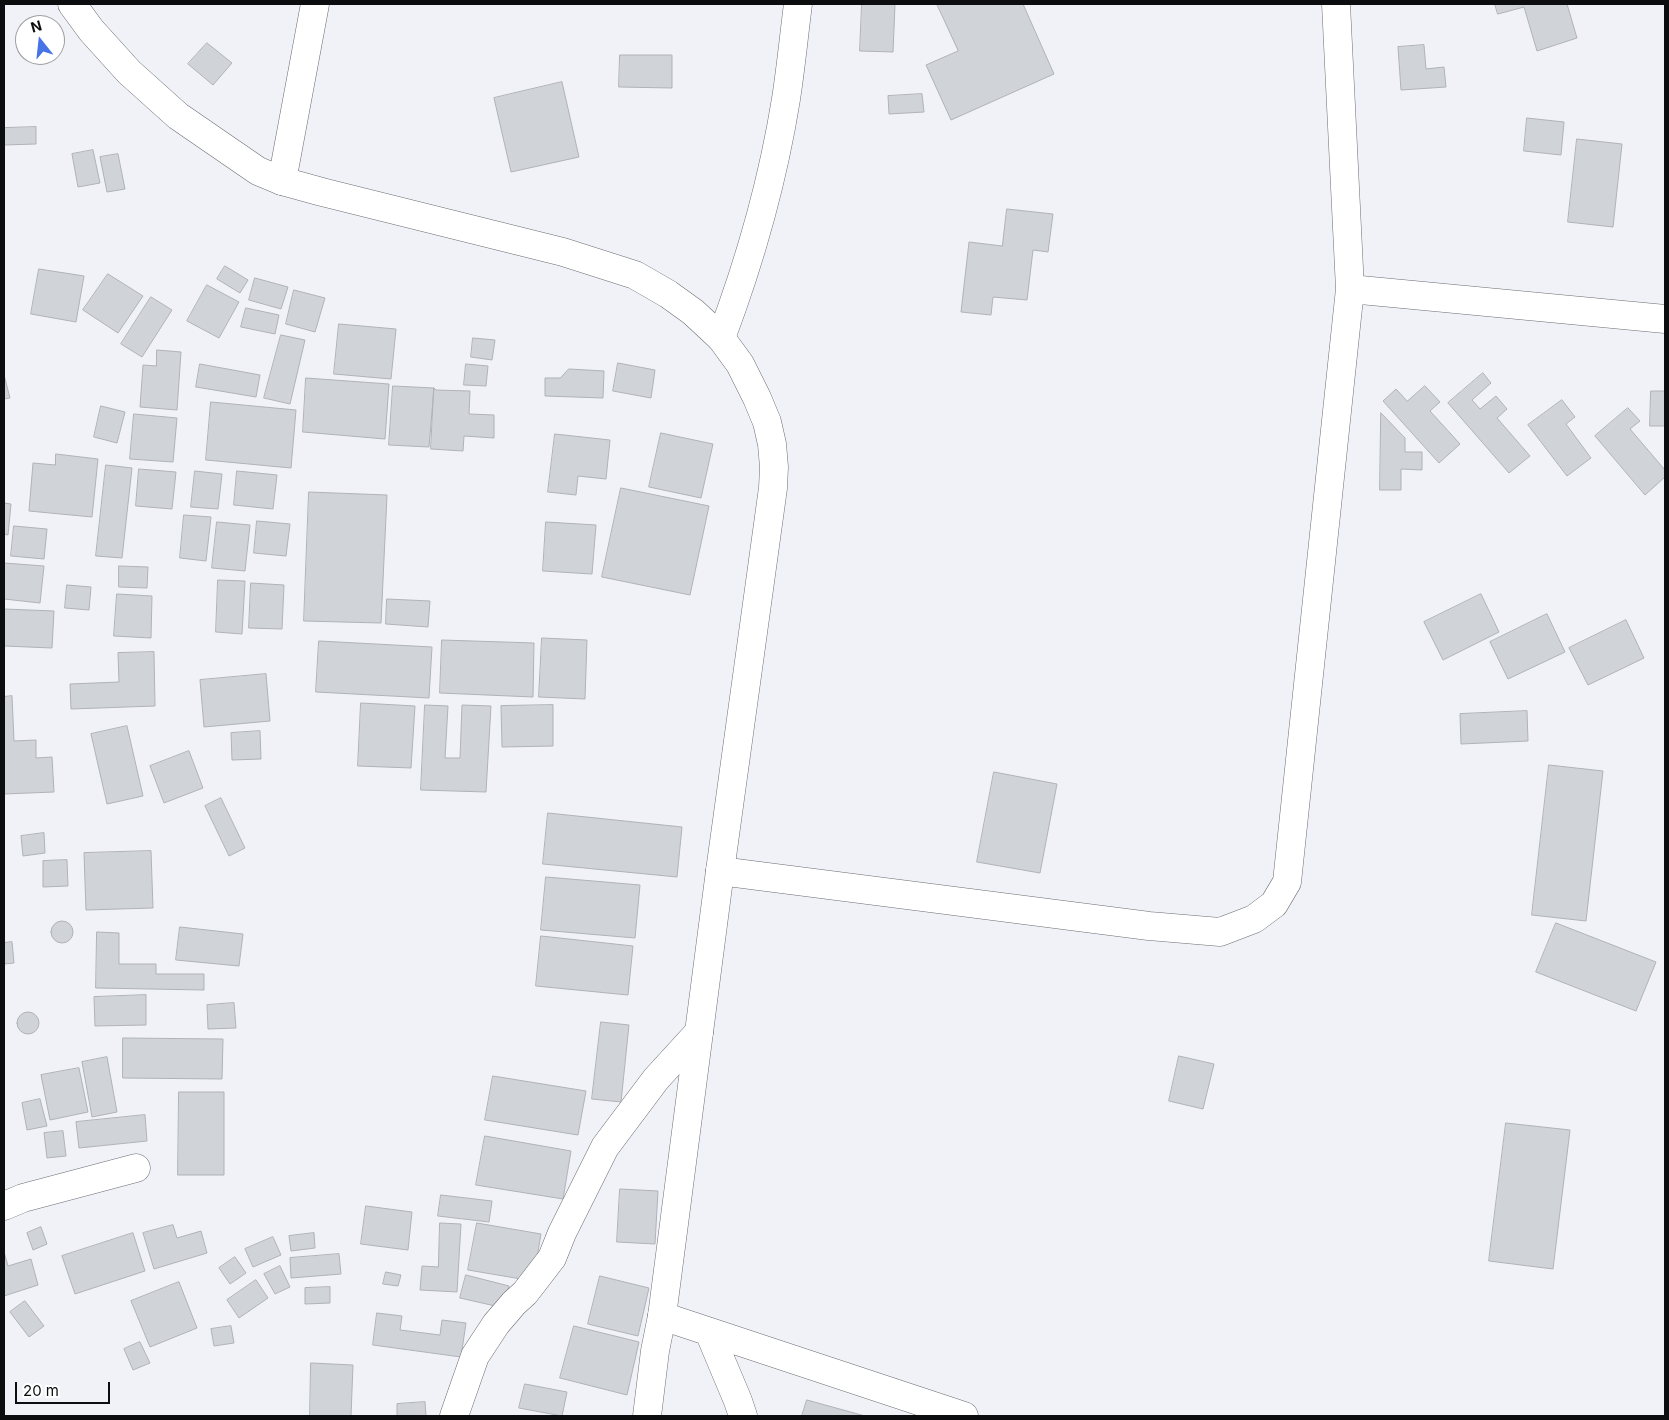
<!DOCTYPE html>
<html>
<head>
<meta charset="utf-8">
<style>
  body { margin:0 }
  #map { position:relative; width:1669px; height:1420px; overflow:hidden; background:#f0f2f8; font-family:Inter,sans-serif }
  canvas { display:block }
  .frame { position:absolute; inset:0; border:5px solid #0c0d0e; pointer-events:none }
  .north { position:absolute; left:15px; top:15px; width:50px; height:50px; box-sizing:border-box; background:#fff; border:1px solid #9e9e9f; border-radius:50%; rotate:344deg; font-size:14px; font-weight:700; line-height:20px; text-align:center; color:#0c0d0e }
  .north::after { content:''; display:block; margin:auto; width:18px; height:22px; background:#4673e5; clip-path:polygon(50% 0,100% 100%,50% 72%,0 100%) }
  .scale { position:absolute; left:15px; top:1382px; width:95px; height:22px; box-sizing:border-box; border:2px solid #0c0d0e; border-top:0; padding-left:6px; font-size:15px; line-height:18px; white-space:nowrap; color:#0c0d0e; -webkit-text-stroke:4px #fff; paint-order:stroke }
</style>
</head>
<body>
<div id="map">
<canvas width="1669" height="1420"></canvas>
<div class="frame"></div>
<div class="north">N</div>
<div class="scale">20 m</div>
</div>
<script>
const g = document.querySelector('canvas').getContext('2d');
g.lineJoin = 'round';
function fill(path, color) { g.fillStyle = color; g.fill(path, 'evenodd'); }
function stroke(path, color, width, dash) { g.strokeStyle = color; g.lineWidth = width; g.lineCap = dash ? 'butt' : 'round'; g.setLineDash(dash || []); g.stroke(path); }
const building = new Path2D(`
  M 862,4 L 895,4 L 893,52 L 860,51 Z
  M 937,4 L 1023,4 L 1054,74 L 951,120 L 926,65 L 958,51 Z
  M 1495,4 L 1567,4 L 1577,38 L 1537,51 L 1524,7 L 1498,14 Z
  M 207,43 L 232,63 L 213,85 L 188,64 Z
  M 1424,45 L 1426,69 L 1444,67 L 1446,87 L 1401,90 L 1398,47 Z
  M 620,55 L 672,55 L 672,88 L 619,87 Z
  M 562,82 L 579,157 L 511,172 L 494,98 Z
  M 922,94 L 924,112 L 889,114 L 888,96 Z
  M 1527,118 L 1564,122 L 1561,155 L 1524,151 Z
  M 36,127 L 36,144 L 4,145 L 4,128 Z
  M 1577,139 L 1622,144 L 1613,227 L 1568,222 Z
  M 93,150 L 100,183 L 78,187 L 72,154 Z
  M 118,154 L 125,189 L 107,192 L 100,157 Z
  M 1007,209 L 1053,214 L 1048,252 L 1033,250 L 1027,300 L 993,297 L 991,315 L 961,312 L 969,242 L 1002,246 Z
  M 225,266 L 248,280 L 240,293 L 217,279 Z
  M 39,269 L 84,276 L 76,322 L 31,314 Z
  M 108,274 L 143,296 L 118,333 L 83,310 Z
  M 255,278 L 288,287 L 281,309 L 249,300 Z
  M 207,285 L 239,302 L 219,338 L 187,321 Z
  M 294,290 L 325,298 L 315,332 L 286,324 Z
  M 151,297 L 172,310 L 142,357 L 121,344 Z
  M 246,308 L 279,315 L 275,334 L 241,327 Z
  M 339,324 L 396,329 L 391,379 L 334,374 Z
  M 281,335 L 305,340 L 290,404 L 264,398 Z
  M 473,338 L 495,340 L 492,360 L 471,357 Z
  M 157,350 L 181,352 L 177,410 L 140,407 L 143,365 L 156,366 Z
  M 618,363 L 655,370 L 651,398 L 613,391 Z
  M 200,364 L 260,375 L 256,397 L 196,387 Z
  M 466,364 L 488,366 L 486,386 L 464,385 Z
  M 569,369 L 604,371 L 603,398 L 545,396 L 545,378 L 560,378 Z
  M 1483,373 L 1491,383 L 1472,400 L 1480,409 L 1496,396 L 1507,409 L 1497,418 L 1530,456 L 1509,473 L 1448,403 Z
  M 4,375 L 10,398 L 4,399 Z
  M 306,378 L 389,384 L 385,439 L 303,432 Z
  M 393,386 L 434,388 L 429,447 L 389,445 Z
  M 1425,386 L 1440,402 L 1430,411 L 1460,444 L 1439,463 L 1383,401 L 1396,389 L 1407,401 Z
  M 434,388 L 436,390 L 470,391 L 469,414 L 494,415 L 494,438 L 464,436 L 463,451 L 431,449 Z
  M 1651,391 L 1665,391 L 1665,426 L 1650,426 Z
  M 1562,400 L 1575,417 L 1566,424 L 1591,458 L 1567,476 L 1528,425 Z
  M 211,402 L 296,410 L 291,468 L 206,460 Z
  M 101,406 L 125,412 L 117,443 L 94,437 Z
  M 1628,408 L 1640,421 L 1630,429 L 1665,470 L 1665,477 L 1645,495 L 1595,436 Z
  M 1381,413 L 1405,438 L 1405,452 L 1422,452 L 1422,470 L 1401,469 L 1401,490 L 1380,490 Z
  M 134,414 L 177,418 L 173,462 L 130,459 Z
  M 661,433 L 713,444 L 701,498 L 649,487 Z
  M 555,434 L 610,440 L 606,479 L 578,476 L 576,495 L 548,492 Z
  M 56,454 L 98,459 L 92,517 L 29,511 L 33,463 L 55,465 Z
  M 106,465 L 132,468 L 122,558 L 96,556 Z
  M 139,469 L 176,472 L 172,509 L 136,506 Z
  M 195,471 L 222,474 L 218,509 L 191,507 Z
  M 237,471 L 277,475 L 273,509 L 234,505 Z
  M 621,488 L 709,506 L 690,595 L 602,577 Z
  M 309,492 L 387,495 L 381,623 L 304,621 Z
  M 4,503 L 11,504 L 8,535 L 4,534 Z
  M 184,515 L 211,517 L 206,561 L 180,558 Z
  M 257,521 L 290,524 L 286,556 L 254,553 Z
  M 217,522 L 250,525 L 245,571 L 212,568 Z
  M 546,522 L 596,525 L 592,574 L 543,571 Z
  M 14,526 L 47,529 L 44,559 L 11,556 Z
  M 4,563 L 44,566 L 40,603 L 4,599 Z
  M 119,566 L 148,567 L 147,588 L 119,587 Z
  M 218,580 L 245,581 L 242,634 L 216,632 Z
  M 251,583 L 284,585 L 282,629 L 249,628 Z
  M 67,585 L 91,587 L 89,610 L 65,608 Z
  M 117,594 L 152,596 L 151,638 L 114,636 Z
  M 1481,594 L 1499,632 L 1443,660 L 1424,622 Z
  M 387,599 L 430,601 L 428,627 L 386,624 Z
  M 4,609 L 54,611 L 52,648 L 4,646 Z
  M 1547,614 L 1565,652 L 1508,679 L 1490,642 Z
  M 1626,620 L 1644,658 L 1588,685 L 1569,648 Z
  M 542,638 L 587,640 L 585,699 L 539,697 Z
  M 442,640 L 534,643 L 533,697 L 440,693 Z
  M 319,641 L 432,647 L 429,698 L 316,692 Z
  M 154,652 L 155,706 L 71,709 L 70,684 L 119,682 L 118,653 Z
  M 266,674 L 270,721 L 204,727 L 200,680 Z
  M 12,696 L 14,741 L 36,740 L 36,758 L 52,757 L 54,792 L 4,794 L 4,697 Z
  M 361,703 L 415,706 L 411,768 L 358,766 Z
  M 425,705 L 448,706 L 445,758 L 460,758 L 462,705 L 491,706 L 486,792 L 421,790 Z
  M 553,705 L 553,746 L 502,747 L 501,706 Z
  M 1527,711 L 1528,741 L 1461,744 L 1460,714 Z
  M 127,726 L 143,796 L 107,804 L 91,734 Z
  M 260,731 L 261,759 L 232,760 L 231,733 Z
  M 189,751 L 203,788 L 164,803 L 150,766 Z
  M 1549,765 L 1603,771 L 1586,921 L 1532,915 Z
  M 994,772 L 1057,784 L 1040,873 L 977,862 Z
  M 221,798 L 245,848 L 229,856 L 205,806 Z
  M 548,813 L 682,827 L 677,877 L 543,864 Z
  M 44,833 L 45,853 L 23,856 L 21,836 Z
  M 151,851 L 153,908 L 86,910 L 84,853 Z
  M 67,860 L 68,886 L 43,887 L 43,861 Z
  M 546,877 L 640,885 L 635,938 L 541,930 Z
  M51 932a11 11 0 1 1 22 0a11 11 0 1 1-22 0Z
  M 1556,923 L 1656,962 L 1636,1011 L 1536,972 Z
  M 180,927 L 243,934 L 239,966 L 176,960 Z
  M 97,932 L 119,933 L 119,964 L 156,964 L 156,974 L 204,974 L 204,990 L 96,988 Z
  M 541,936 L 633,946 L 628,995 L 536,986 Z
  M 12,942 L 14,963 L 4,964 L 4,943 Z
  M 146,995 L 146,1025 L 95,1026 L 94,997 Z
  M 234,1003 L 236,1028 L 208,1029 L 207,1005 Z
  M17 1023a11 11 0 1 1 22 0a11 11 0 1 1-22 0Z
  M 601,1022 L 629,1025 L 621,1102 L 592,1099 Z
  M 123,1038 L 223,1039 L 222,1079 L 123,1078 Z
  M 1179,1056 L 1214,1064 L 1203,1109 L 1169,1101 Z
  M 107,1057 L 117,1112 L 92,1117 L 82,1062 Z
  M 79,1068 L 88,1112 L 50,1120 L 41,1075 Z
  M 493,1076 L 586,1091 L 578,1135 L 485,1120 Z
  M 179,1092 L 224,1092 L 224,1175 L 178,1175 Z
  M 40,1099 L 47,1126 L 27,1130 L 22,1103 Z
  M 145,1115 L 147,1141 L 79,1148 L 76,1122 Z
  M 1506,1123 L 1570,1130 L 1553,1269 L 1489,1261 Z
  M 63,1131 L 66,1156 L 47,1158 L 44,1133 Z
  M 485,1136 L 571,1151 L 563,1199 L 476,1185 Z
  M 620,1189 L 658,1191 L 655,1244 L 617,1242 Z
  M 441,1195 L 492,1201 L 489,1222 L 438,1216 Z
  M 366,1206 L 412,1212 L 408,1250 L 361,1244 Z
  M 440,1223 L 461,1224 L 457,1292 L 420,1290 L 422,1266 L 438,1267 Z
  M 477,1223 L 541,1234 L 533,1281 L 468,1270 Z
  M 173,1225 L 177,1238 L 201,1231 L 207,1253 L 154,1269 L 143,1233 Z
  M 41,1227 L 47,1244 L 33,1250 L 27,1233 Z
  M 133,1233 L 145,1271 L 75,1294 L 62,1256 Z
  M 314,1233 L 315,1248 L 291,1251 L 289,1236 Z
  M 273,1237 L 281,1255 L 253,1267 L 245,1249 Z
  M 4,1252 L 8,1266 L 31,1259 L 38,1285 L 4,1296 Z
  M 339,1254 L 341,1274 L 291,1278 L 290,1258 Z
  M 235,1257 L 246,1273 L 230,1284 L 219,1268 Z
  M 280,1266 L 290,1287 L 275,1294 L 264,1274 Z
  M 386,1272 L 401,1275 L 398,1286 L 383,1284 Z
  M 466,1275 L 509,1286 L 504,1308 L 460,1298 Z
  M 600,1276 L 649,1288 L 638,1336 L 588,1324 Z
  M 256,1280 L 268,1298 L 239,1318 L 227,1300 Z
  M 179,1282 L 197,1328 L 150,1347 L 131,1301 Z
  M 330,1287 L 330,1303 L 305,1304 L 305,1288 Z
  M 25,1301 L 44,1326 L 29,1337 L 10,1312 Z
  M 377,1313 L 402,1316 L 400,1330 L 440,1335 L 442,1320 L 466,1323 L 461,1357 L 373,1345 Z
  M 231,1326 L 234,1343 L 214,1346 L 211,1329 Z
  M 574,1326 L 639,1342 L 627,1395 L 560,1378 Z
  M 140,1342 L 150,1363 L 133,1370 L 124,1349 Z
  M 311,1363 L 353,1365 L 351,1416 L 310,1416 Z
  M 525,1384 L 567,1392 L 562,1416 L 519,1408 Z
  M 807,1400 L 865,1416 L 802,1416 Z
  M 425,1402 L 426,1416 L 397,1416 L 397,1404 Z`);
fill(building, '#d0d3d8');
stroke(building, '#afb2b7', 1);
const minor = new Path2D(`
  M 282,181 L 315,4
  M 1350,289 L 1665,319
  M 721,338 C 750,261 773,180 786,99 C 791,67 794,35 798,4
  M 720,871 L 1149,926 L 1220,932 L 1254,919 L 1274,904 L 1287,882 L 1350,289 L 1336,4
  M 4,1206 L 23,1198 L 136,1168
  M 662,1316 L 964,1416
  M 709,1332 L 738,1401 L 743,1416
  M 454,1416 L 475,1356 L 496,1324 L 514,1303 L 525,1293 L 552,1258 L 562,1233 L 605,1147 L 656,1079 L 699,1032`);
const tertiary = new Path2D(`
  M 72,4 L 91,30 L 129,72 L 178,116 L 258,171 L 282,181 L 322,192 L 563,252 L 635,275 L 668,294 L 693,312 L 721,338 L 740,364 L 757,398 L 767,422 L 772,444 L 774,467 L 773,488 L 720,871 L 662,1316 L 655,1351 L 647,1416`);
stroke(minor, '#6b6d72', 29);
stroke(tertiary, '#6b6d72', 29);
stroke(minor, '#fff', 28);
stroke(tertiary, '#fff', 28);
</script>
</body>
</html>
